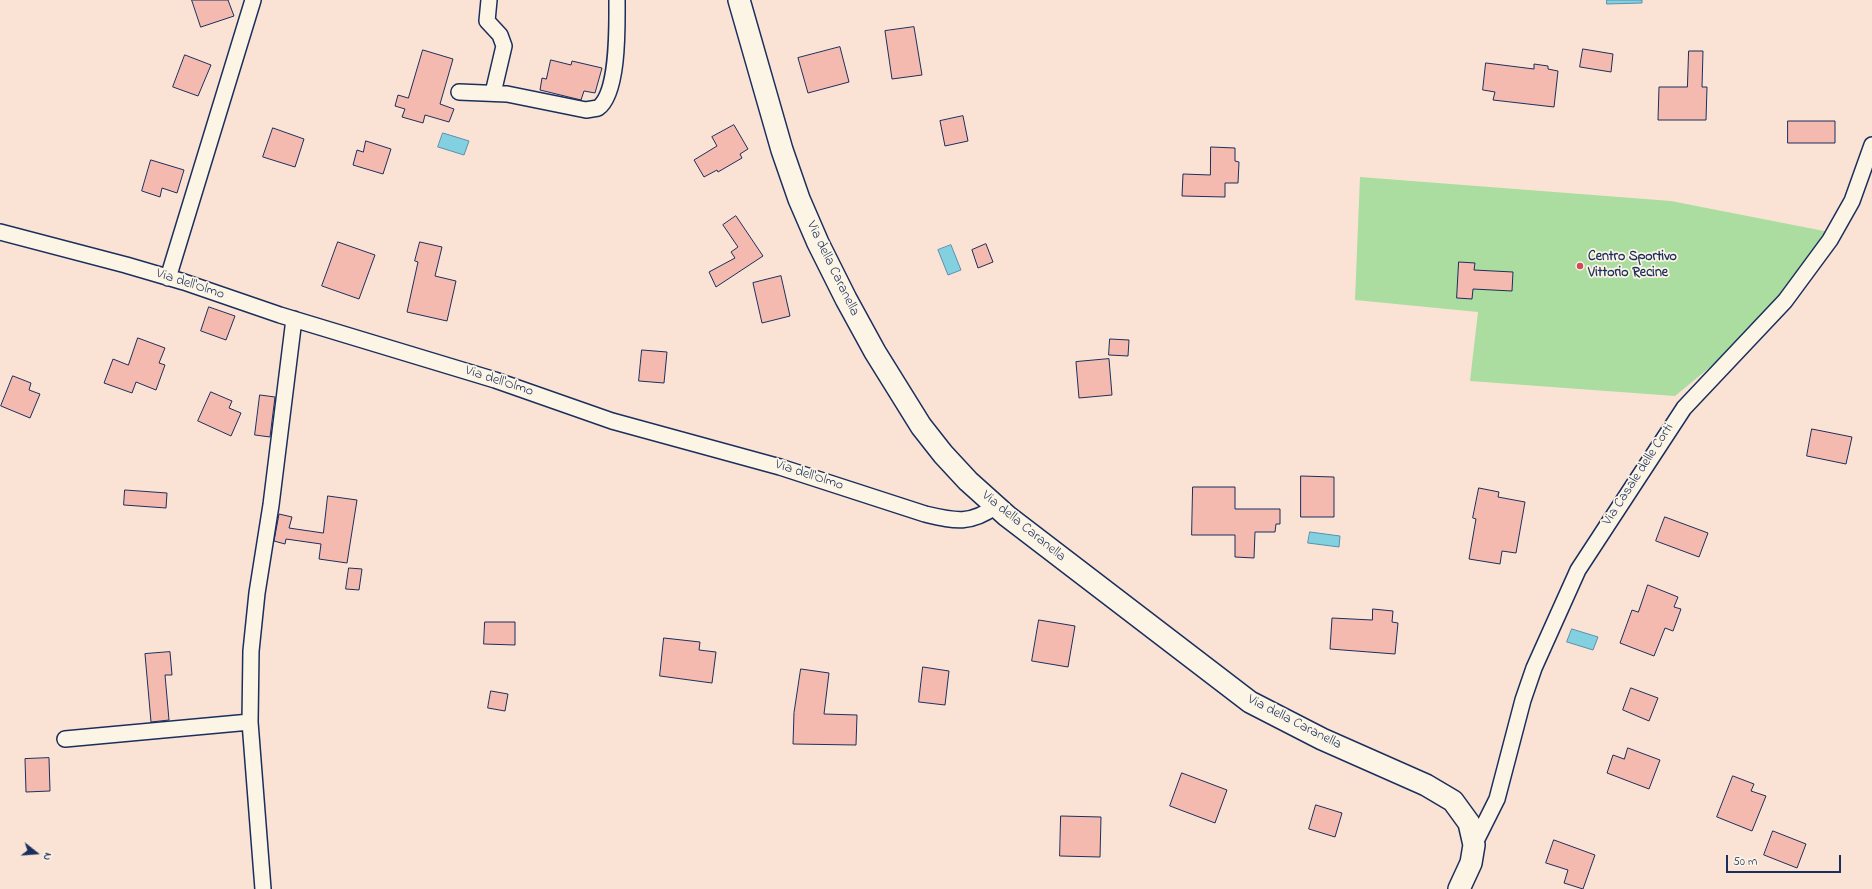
<!DOCTYPE html>
<html>
<head>
<meta charset="utf-8">
<style>
  body { margin:0 }
  #map { position:relative; width:1872px; height:889px; overflow:hidden; background:#fae3d5; font-family:"Indie Flower",sans-serif }
  canvas { display:block }
  .north { position:absolute; left:16px; top:833px; width:40px; height:40px; -webkit-text-stroke:3px #fcf5e5; paint-order:stroke; rotate:107deg; font-size:11px; font-weight:700; line-height:16px; text-align:center; color:#1b2f5e }
  .north::after { content:''; display:block; margin:auto; width:14px; height:18px; background:#1b2f5e; clip-path:polygon(50% 0,100% 100%,50% 72%,0 100%) }
  .scale { position:absolute; left:1726px; top:855px; width:115px; height:18px; box-sizing:border-box; border:2px solid #1b2f5e; border-top:0; padding-left:5px; font-size:12px; line-height:14px; white-space:nowrap; color:#1b2f5e; -webkit-text-stroke:3px #fcf5e5; paint-order:stroke }
</style>
</head>
<body>
<div id="map">
<canvas width="1872" height="889"></canvas>
<div class="north">N</div>
<div class="scale">50 m</div>
</div>
<script>
const g = document.querySelector('canvas').getContext('2d');
g.lineJoin = 'round';
function fill(path, color) { g.fillStyle = color; g.fill(path, 'evenodd'); }
function stroke(path, color, width, dash) { g.strokeStyle = color; g.lineWidth = width; g.lineCap = dash ? 'butt' : 'round'; g.setLineDash(dash || []); g.stroke(path); }
function write(font, color, halo, rows, align = 'center') {
  g.font = font + ' "Indie Flower",sans-serif'; g.lineWidth = 3.5; g.setLineDash([]); g.textBaseline = 'middle'; g.strokeStyle = halo; g.fillStyle = color; for (const [text, x, y, turn = 0] of rows) {
    g.save(); g.translate(x, y); g.rotate((+turn || 0) * Math.PI / 180); g.textAlign = isNaN(turn) ? turn : align; if (halo) g.strokeText(text, 0, 0); g.fillText(text, 0, 0); g.restore();
  }
}
fill(new Path2D(`
  M 1360,177 L 1671,201 L 1829,232 L 1777,299 L 1737,345 L 1675,396 L 1470,381 L 1478,312 L 1355,300 Z`), '#aadd9f');
const water = new Path2D(`
  M 1607,0 L 1642,0 L 1642,3 L 1607,4 Z
  M 443,133 L 469,141 L 464,155 L 438,147 Z
  M 951,245 L 961,270 L 948,275 L 938,250 Z
  M 1310,532 L 1340,536 L 1339,547 L 1308,543 Z
  M 1572,629 L 1598,637 L 1593,650 L 1567,642 Z`);
fill(water, '#83d1e0');
stroke(water, '#5990ac', 1);
const building = new Path2D(`
  M 192,0 L 228,0 L 234,16 L 201,27 Z
  M 914,27 L 922,75 L 892,79 L 885,31 Z
  M 840,47 L 849,82 L 808,93 L 798,58 Z
  M 1583,49 L 1613,54 L 1611,72 L 1580,67 Z
  M 423,50 L 453,59 L 440,104 L 454,109 L 449,122 L 425,115 L 423,123 L 402,117 L 405,109 L 395,106 L 398,95 L 408,98 Z
  M 1689,51 L 1703,51 L 1702,87 L 1707,87 L 1706,120 L 1658,120 L 1659,87 L 1687,87 Z
  M 185,55 L 211,65 L 198,96 L 173,87 Z
  M 551,60 L 571,65 L 572,61 L 602,68 L 595,93 L 584,91 L 581,100 L 540,90 L 542,78 L 546,79 Z
  M 1486,63 L 1534,69 L 1534,64 L 1548,66 L 1548,69 L 1558,71 L 1554,107 L 1493,100 L 1495,92 L 1483,90 Z
  M 963,116 L 968,141 L 945,146 L 940,121 Z
  M 1788,121 L 1835,121 L 1835,143 L 1788,143 Z
  M 734,125 L 748,149 L 740,154 L 742,158 L 718,172 L 717,170 L 704,177 L 694,160 L 717,146 L 712,137 Z
  M 273,128 L 304,139 L 295,167 L 263,157 Z
  M 366,141 L 391,149 L 383,174 L 353,165 L 357,150 L 363,152 Z
  M 1211,147 L 1235,148 L 1235,161 L 1239,162 L 1238,183 L 1225,183 L 1225,197 L 1182,196 L 1183,174 L 1210,175 Z
  M 151,160 L 184,170 L 177,193 L 162,188 L 160,197 L 142,191 Z
  M 736,216 L 763,256 L 716,287 L 709,272 L 735,258 L 731,252 L 738,247 L 723,225 Z
  M 338,242 L 375,255 L 359,299 L 322,286 Z
  M 420,242 L 442,247 L 435,276 L 456,281 L 447,321 L 407,312 L 418,262 L 415,261 Z
  M 986,244 L 993,262 L 978,268 L 972,250 Z
  M 1459,262 L 1475,263 L 1474,270 L 1513,272 L 1512,291 L 1473,289 L 1472,299 L 1457,298 Z
  M 781,276 L 790,316 L 762,323 L 753,283 Z
  M 209,307 L 235,316 L 226,340 L 201,331 Z
  M 138,338 L 165,348 L 159,363 L 165,365 L 156,390 L 136,382 L 132,393 L 104,383 L 113,359 L 128,365 Z
  M 1110,339 L 1129,340 L 1128,356 L 1109,355 Z
  M 642,350 L 667,352 L 664,383 L 639,381 Z
  M 1109,359 L 1112,395 L 1079,398 L 1076,362 Z
  M 13,376 L 31,383 L 29,390 L 40,394 L 30,418 L 1,406 Z
  M 211,392 L 232,401 L 229,408 L 241,413 L 231,436 L 198,421 Z
  M 260,395 L 275,397 L 270,437 L 255,435 Z
  M 1812,429 L 1852,437 L 1846,464 L 1807,456 Z
  M 1301,476 L 1334,477 L 1334,517 L 1301,517 Z
  M 1193,487 L 1235,487 L 1235,509 L 1280,509 L 1280,524 L 1276,524 L 1275,532 L 1255,532 L 1254,558 L 1235,557 L 1235,535 L 1192,535 Z
  M 1479,488 L 1499,492 L 1498,497 L 1525,502 L 1516,553 L 1502,551 L 1500,564 L 1469,559 L 1476,519 L 1473,518 Z
  M 125,490 L 167,493 L 166,508 L 124,505 Z
  M 328,496 L 357,500 L 347,563 L 319,559 L 321,544 L 286,539 L 285,544 L 274,541 L 279,514 L 292,517 L 289,528 L 323,533 Z
  M 1665,517 L 1708,533 L 1699,557 L 1656,541 Z
  M 349,568 L 362,569 L 359,590 L 346,589 Z
  M 1648,585 L 1678,597 L 1674,607 L 1681,609 L 1673,631 L 1665,628 L 1654,656 L 1620,643 L 1632,610 L 1638,612 Z
  M 1373,609 L 1393,611 L 1392,622 L 1398,623 L 1395,654 L 1330,649 L 1332,618 L 1372,620 Z
  M 1039,620 L 1075,626 L 1068,667 L 1032,661 Z
  M 485,622 L 515,622 L 515,645 L 484,644 Z
  M 664,638 L 700,642 L 699,650 L 716,652 L 712,683 L 660,676 Z
  M 170,652 L 172,675 L 165,675 L 169,720 L 151,722 L 145,654 Z
  M 923,667 L 949,671 L 945,705 L 919,702 Z
  M 801,669 L 829,673 L 824,714 L 857,715 L 856,745 L 793,744 L 794,713 Z
  M 1631,688 L 1658,698 L 1649,721 L 1623,710 Z
  M 491,691 L 508,694 L 505,711 L 488,708 Z
  M 1628,748 L 1660,760 L 1649,789 L 1607,773 L 1613,755 L 1624,759 Z
  M 49,758 L 50,791 L 26,792 L 25,759 Z
  M 1182,773 L 1227,790 L 1215,823 L 1170,806 Z
  M 1733,776 L 1754,784 L 1751,791 L 1766,796 L 1752,831 L 1717,817 Z
  M 1316,805 L 1342,813 L 1335,837 L 1309,829 Z
  M 1061,816 L 1101,817 L 1100,857 L 1060,856 Z
  M 1773,831 L 1806,844 L 1797,868 L 1764,855 Z
  M 1554,840 L 1595,855 L 1583,889 L 1564,883 L 1568,870 L 1546,863 Z`);
fill(building, '#f4b9af');
stroke(building, '#1b2f5e', 1);
const street = new Path2D(`
  M 489,0 L 487,21 L 500,35 L 504,46 L 493,93
  M 459,92 L 507,94 L 586,110 L 598,108 C 619,93 617,25 617,0
  M 0,232 L 126,265 L 184,282 L 280,315 L 495,380 L 612,421 L 780,467 L 925,514 C 955,521 970,525 996,506
  M 168,278 L 253,0
  M 65,739 L 250,722
  M 1474,845 L 1497,799 L 1523,700 L 1534,668 L 1578,570 L 1684,408 L 1785,301 L 1830,240 L 1852,201 L 1872,145
  M 263,889 L 250,722 L 251,651 L 257,593 L 271,505 L 294,319`);
const secondary = new Path2D(`
  M 739,0 L 782,150 L 799,199 L 818,243 L 846,299 L 875,352 L 921,426 L 943,454 L 968,481 L 1007,516 L 1250,702 L 1322,739 L 1426,785 L 1453,801 L 1469,823 L 1474,845 L 1471,863 L 1459,889`);
stroke(street, '#1b2f5e', 18);
stroke(secondary, '#1b2f5e', 24);
stroke(street, '#fcf5e5', 15);
stroke(secondary, '#fcf5e5', 21);
for (const [x, y, r, color] of [
  [1580,266,4,"#d1495b"]
]) { const dot = new Path2D(); dot.arc(x, y, r, 0, 2 * Math.PI); g.fillStyle = color; g.fill(dot); stroke(dot, '#fcf5e5', 1.5); }
write('bold 14px', '#1b2f5e', '#fcf5e5', [
  ["Centro Sportivo",1588,258],
  ["Vittorio Recine",1588,274]
], 'left');
write('14px', '#1b2f5e', '#fcf5e5', [
  ["Via della Caranella",832,269,64],
  ["Via dell'Olmo",190,285,18],
  ["Via dell'Olmo",499,382,18],
  ["Via Casale delle Corti",1639,475,-57],
  ["Via dell'Olmo",809,476,18],
  ["Via della Caranella",1023,527,39],
  ["Via della Caranella",1294,723,27]
]);
</script>
</body>
</html>
